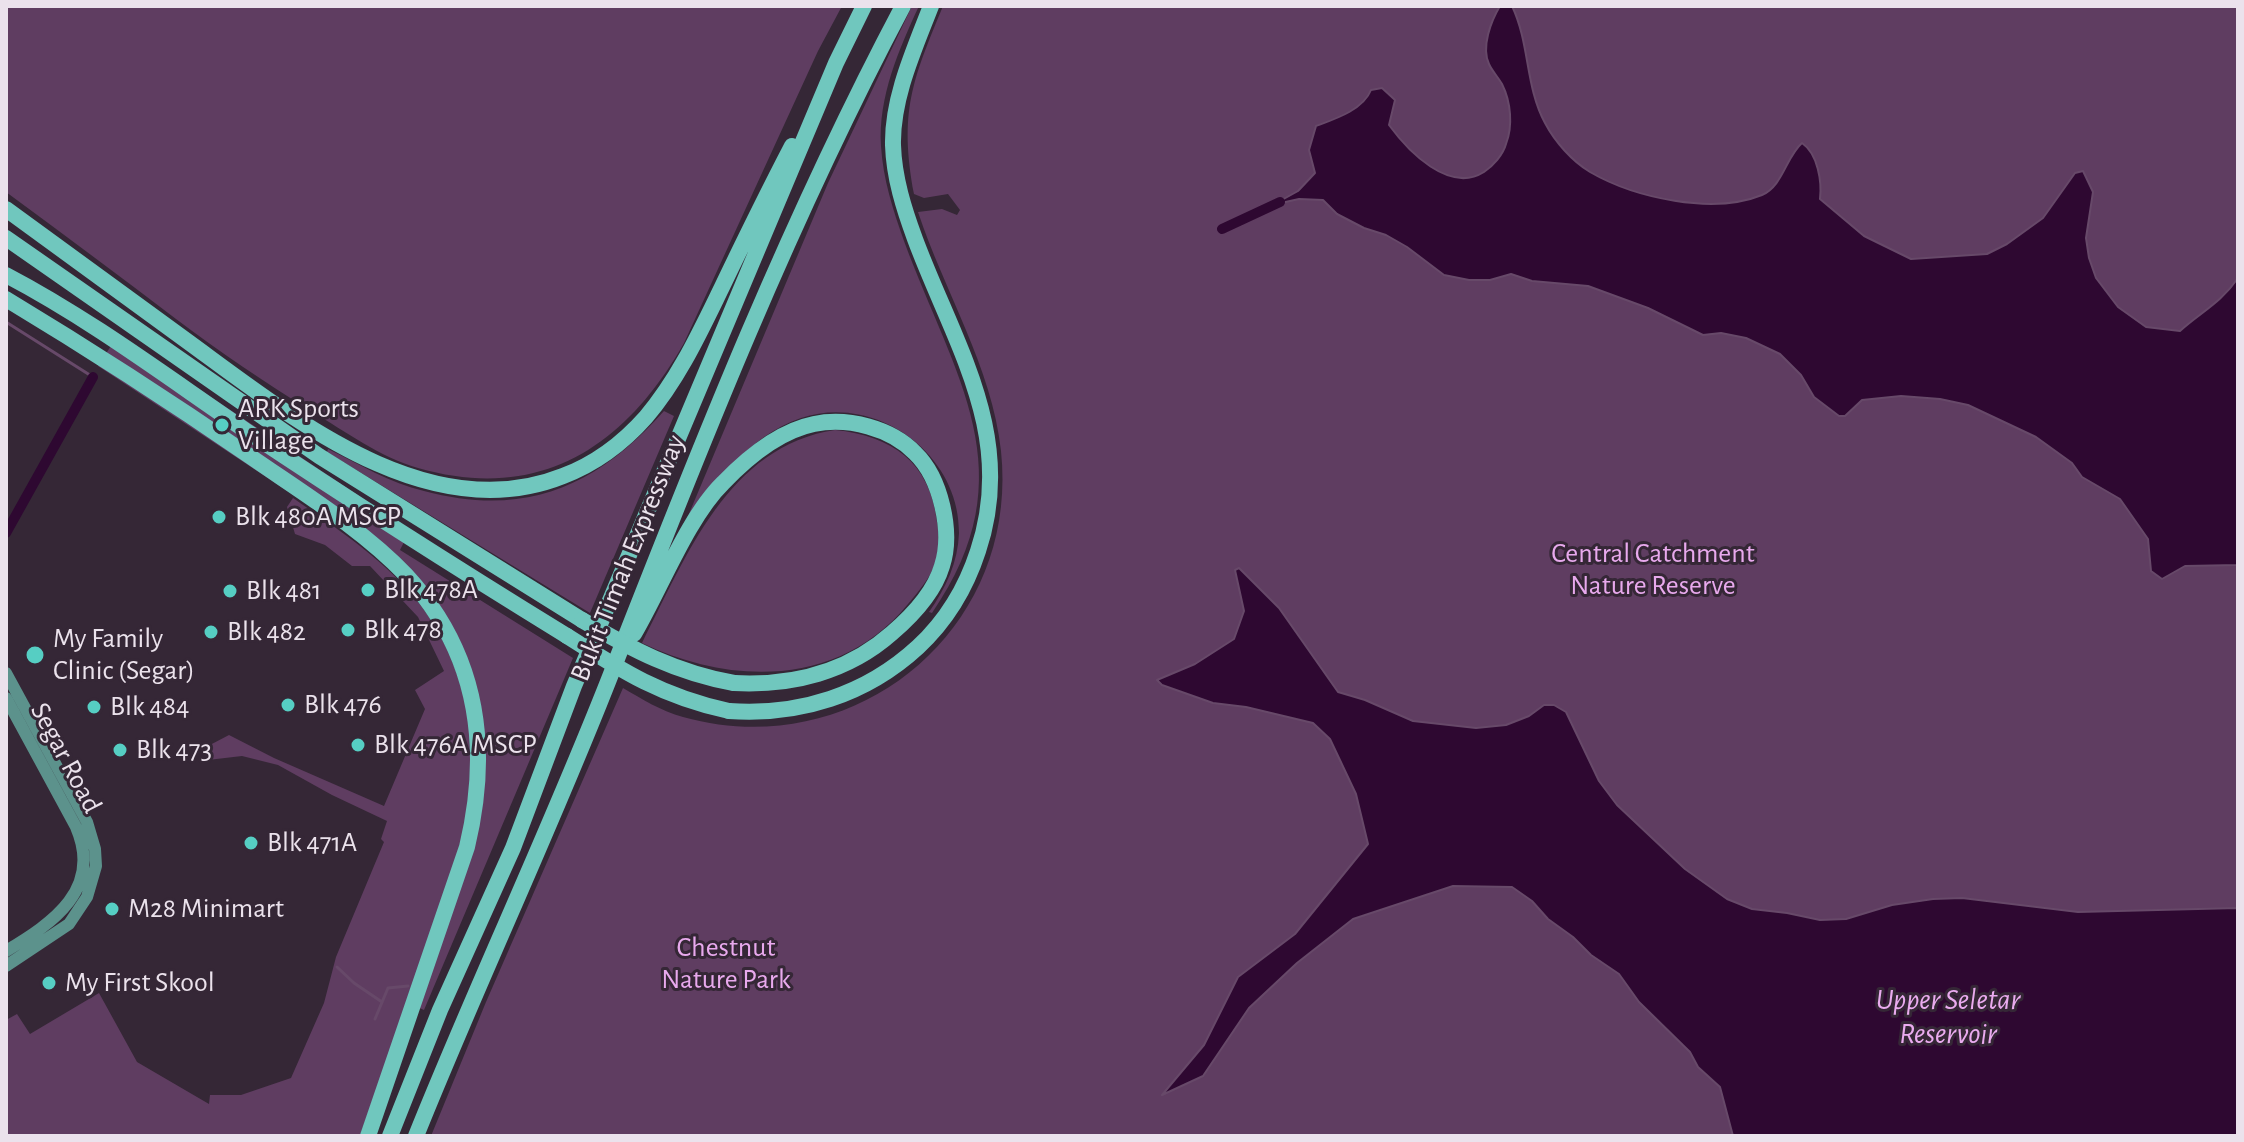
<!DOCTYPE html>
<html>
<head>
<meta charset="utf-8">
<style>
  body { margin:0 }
  #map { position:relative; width:2244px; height:1142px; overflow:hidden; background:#352736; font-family:"Alegreya Sans",sans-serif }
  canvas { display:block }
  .frame { position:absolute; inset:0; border:8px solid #ebe2ec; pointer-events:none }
</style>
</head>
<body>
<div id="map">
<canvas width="2244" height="1142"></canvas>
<div class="frame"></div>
</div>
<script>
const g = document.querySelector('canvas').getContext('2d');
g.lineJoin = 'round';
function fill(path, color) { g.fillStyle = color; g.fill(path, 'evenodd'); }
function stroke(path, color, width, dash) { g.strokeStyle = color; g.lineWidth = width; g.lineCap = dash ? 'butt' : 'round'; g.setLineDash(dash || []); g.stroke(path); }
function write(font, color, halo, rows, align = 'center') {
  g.font = font + ' "Alegreya Sans",sans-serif'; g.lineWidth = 6; g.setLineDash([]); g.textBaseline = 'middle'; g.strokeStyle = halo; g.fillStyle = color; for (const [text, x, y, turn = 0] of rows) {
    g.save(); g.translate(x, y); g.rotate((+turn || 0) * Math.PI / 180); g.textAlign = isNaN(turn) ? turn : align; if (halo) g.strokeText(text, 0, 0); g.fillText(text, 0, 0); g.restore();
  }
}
fill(new Path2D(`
  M 6,6 L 842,6 L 818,51 L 684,343 C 625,447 540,503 418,468 C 380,457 346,432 311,411 C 264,382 220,352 176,319 C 120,276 63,234 6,192 Z
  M 912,6 L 919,6 C 899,49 878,97 881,146 C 883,179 893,210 904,241 C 954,377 1029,473 932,613 L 929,612 C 946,588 958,562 959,533 C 960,454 876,393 801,418 C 747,436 716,485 683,528 L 828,183 Z
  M 943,6 L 2238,6 L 2238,1136 L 431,1136 L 486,1002 L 623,688 C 642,699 661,711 683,717 C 854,765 1020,631 1001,451 C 992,367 944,291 918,212 L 942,209 L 957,215 L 960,210 L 948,194 L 924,198 L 914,194 C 899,112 912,81 943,6 Z
  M 118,335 L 410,530 L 400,550 L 573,658 L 424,1010 L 417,1007 L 447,917 L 483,725 L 410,572 L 98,366 Z
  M 664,411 L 674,416 L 590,613 L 327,452 L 328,449 C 359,464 390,483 424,491 C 525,518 596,487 664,411 Z
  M 835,430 C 892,436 930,462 937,522 C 939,535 940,550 935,564 C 930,578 918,592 908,604 C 840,687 732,686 642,643 C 686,557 728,446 835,430 Z
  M 293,498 C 339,530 387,561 422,607 C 459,656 476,723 472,784 C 468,833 447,884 431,930 C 408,999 384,1067 360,1136 L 6,1136 L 6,1020 L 17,1014 L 30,1034 L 99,993 L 137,1062 L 209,1104 L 210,1095 L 241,1095 L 291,1078 L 324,1003 L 336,957 L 384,842 L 381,839 L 387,821 L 332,795 L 278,765 L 242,756 L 208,760 L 208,746 L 229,735 L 274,758 L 384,806 L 425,709 L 415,690 L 444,671 L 418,617 L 370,566 L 352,566 L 325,545 L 295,534 L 287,507 Z`), '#5f3d61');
const water = new Path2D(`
  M 1500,6 L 1512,6 C 1530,44 1525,86 1545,123 C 1555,142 1572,161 1590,172 C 1635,198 1713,215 1762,195 C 1783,186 1786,157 1802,143 C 1818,154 1822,182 1820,199 L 1864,236 L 1911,259 L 1987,254 L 2007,244 L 2043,218 L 2075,173 L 2083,171 L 2093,192 L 2086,238 L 2089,258 L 2096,278 L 2118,307 L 2146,327 L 2180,331 C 2201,312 2221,303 2238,278 L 2238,565 L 2185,566 L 2162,579 L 2151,571 L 2148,539 L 2120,499 L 2082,477 L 2072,463 L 2036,437 L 1968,405 L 1940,399 L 1901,396 L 1862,400 L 1845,416 L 1839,416 L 1814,397 L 1801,375 L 1780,354 L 1746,338 L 1721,333 L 1703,335 L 1648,308 L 1588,286 L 1532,281 L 1511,274 L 1490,280 L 1469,280 L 1444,275 L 1407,247 L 1386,235 L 1364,228 L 1337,214 L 1323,200 L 1299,199 L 1281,203 L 1280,201 L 1298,191 L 1315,173 L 1309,150 L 1316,126 C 1335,119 1363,110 1371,90 L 1382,88 L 1395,100 L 1389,125 C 1408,151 1449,194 1484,172 C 1493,166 1503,155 1506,144 C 1513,126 1511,102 1502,84 C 1498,77 1492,71 1489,64 C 1481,47 1491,21 1500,6 Z
  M 1239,568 L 1279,608 L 1338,692 L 1365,700 L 1413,721 L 1476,728 L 1506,725 L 1529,716 L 1544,705 L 1554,705 L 1566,712 L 1599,781 L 1617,805 L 1685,869 L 1727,899 L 1752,909 L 1787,913 L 1820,920 L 1846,919 L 1892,905 L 1933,899 L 1962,898 L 2078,912 L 2238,908 L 2238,1136 L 1733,1136 L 1720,1087 L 1698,1067 L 1690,1052 L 1639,1002 L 1619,974 L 1591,955 L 1573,937 L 1548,919 L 1532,901 L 1512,887 L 1453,886 L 1353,919 L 1297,963 L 1249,1008 L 1203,1076 L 1162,1095 L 1204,1045 L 1238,977 L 1295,934 L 1368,844 L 1356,794 L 1330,739 L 1313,723 L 1246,707 L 1213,703 L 1162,685 L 1157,680 L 1195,664 L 1234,639 L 1244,611 L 1235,570 Z`);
fill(water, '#2e0831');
stroke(water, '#674969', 2);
stroke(new Path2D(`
  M 6,322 L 93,377
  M 337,967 L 354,983 L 382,1002
  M 375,1019 L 388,988 L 408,986`), '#674969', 3);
stroke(new Path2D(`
  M 1222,229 L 1280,202
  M 6,533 L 93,377`), '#2e0831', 10);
stroke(new Path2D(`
  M 6,673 L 87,822 L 95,849 L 96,866 L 87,897 L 69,924 L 6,966
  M 6,698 L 76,827 C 103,889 53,923 6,951`), '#5c928c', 12);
stroke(new Path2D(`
  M 6,209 C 66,253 127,297 187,341 C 290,416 428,530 563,476 C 595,464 623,443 646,417 C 679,378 700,332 722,287 C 745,239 768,192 792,146
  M 6,238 L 319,456 L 582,620
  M 6,275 C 90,319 167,377 245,430 C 351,501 458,569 567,636
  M 6,299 C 89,349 171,402 251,457 C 303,493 362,529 406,575 C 478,653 491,747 467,847 L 368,1136
  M 634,634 C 660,590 688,517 723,483 C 747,458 779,431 814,424 C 848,417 891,428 915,453 C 941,478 953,532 942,566 C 934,593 913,615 892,633 C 848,672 792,686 734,683
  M 729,711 C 799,716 866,695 918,647 C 946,621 966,588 978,551 C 1017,435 954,344 915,239 C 904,209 894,178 893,145 C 892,98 914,50 931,6
  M 390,1136 L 440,1010 L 513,848 L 574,686 L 836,63 L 864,6
  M 416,1136 C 479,979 552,826 613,669 C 701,444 790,219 903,6`), '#70c7be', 16);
stroke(new Path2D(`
  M 582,620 C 631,649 677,673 734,683
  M 567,636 C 622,671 663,697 729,711`), '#70c7be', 16);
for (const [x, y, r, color] of [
  [222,425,8,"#56cec3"],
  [219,517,8,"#56cec3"],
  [368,590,8,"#56cec3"],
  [230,591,8,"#56cec3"],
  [348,630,8,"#56cec3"],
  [211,632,8,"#56cec3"],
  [35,655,10,"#56cec3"],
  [288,705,8,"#56cec3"],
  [94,707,8,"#56cec3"],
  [358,745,8,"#56cec3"],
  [120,750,8,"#56cec3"],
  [251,843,8,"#56cec3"],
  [112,909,8,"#56cec3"],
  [49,983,8,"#56cec3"]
]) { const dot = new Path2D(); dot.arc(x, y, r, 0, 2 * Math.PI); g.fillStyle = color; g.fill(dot); stroke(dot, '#352736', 3); }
write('28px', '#ebe2ec', '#352736', [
  ["ARK Sports",238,409],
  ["Village",238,441],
  ["Blk 480A MSCP",235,517],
  ["Blk 478A",384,590],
  ["Blk 481",246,591],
  ["Blk 478",364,630],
  ["Blk 482",227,632],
  ["My Family",53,639],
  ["Clinic (Segar)",53,671],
  ["Blk 476",304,705],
  ["Blk 484",110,707],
  ["Blk 476A MSCP",374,745],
  ["Blk 473",136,750],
  ["Blk 471A",267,843],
  ["M28 Minimart",128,909],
  ["My First Skool",65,983]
], 'left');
write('28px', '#e8a9ed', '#352736', [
  ["Central Catchment",1653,554],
  ["Nature Reserve",1653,586],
  ["Chestnut",726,948],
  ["Nature Park",726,980]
]);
write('28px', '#ebe2ec', '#352736', [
  ["Bukit Timah Expressway",628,558,-68],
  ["Segar Road",66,758,62]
]);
write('italic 30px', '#eaabef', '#352736', [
  ["Upper Seletar",1948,1000],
  ["Reservoir",1948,1034]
]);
</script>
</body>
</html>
